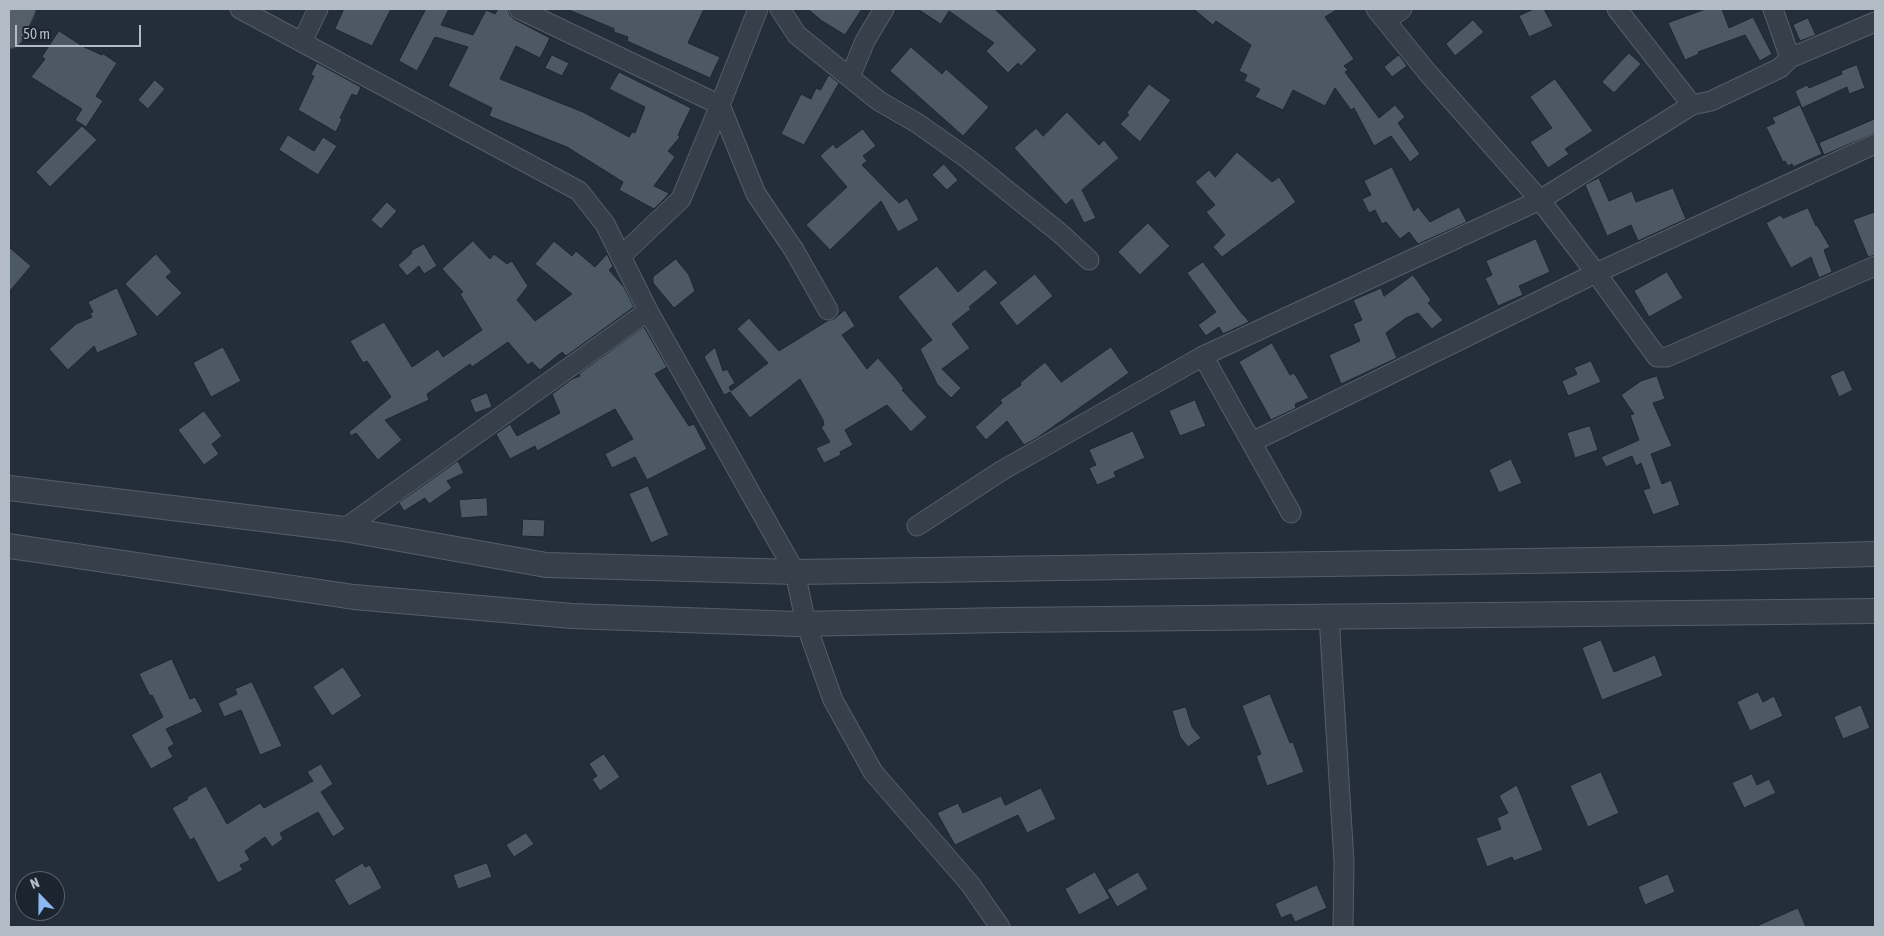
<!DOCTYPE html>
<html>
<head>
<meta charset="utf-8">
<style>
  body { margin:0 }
  #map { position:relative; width:1884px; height:936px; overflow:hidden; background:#242e3a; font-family:"Asap Condensed",sans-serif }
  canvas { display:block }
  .frame { position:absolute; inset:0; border:10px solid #b2bbc6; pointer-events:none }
  .north { position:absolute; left:15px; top:871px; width:50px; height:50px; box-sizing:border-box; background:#1c252f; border:1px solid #58616b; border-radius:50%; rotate:338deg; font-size:14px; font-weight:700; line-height:20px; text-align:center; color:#b2bbc6 }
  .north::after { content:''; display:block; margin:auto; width:18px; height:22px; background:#8cb8f2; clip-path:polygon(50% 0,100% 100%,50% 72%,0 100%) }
  .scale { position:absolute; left:15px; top:25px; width:126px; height:22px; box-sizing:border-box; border:2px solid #b2bbc6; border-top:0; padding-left:6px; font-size:15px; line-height:18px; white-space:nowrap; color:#b2bbc6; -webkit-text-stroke:4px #1c252f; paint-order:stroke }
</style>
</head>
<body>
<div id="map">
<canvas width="1884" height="936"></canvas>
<div class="frame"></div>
<div class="north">N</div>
<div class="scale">50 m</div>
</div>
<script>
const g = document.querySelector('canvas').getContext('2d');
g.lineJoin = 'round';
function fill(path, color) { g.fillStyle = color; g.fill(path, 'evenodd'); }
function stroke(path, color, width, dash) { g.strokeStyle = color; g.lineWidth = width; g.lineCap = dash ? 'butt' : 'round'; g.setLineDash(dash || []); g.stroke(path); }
const building = new Path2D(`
  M 344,9 L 391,9 L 372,46 L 335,29 Z
  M 426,9 L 449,9 L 441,25 L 473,35 L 486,10 L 495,14 L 498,9 L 508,9 L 510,15 L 514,19 L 550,38 L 540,58 L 516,46 L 500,79 L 583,112 L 629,137 L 632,132 L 635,133 L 645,107 L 609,89 L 619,72 L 691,108 L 678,135 L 680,137 L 668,151 L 675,157 L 654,186 L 669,193 L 666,197 L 654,209 L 619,190 L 623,182 L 567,147 L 489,116 L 492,108 L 448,86 L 468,47 L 435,37 L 417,71 L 399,61 Z
  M 567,9 L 704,9 L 688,43 L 720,57 L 710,78 L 627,41 L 628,37 L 614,32 L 614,29 Z
  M 808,9 L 862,9 L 845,35 L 822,21 Z
  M 918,9 L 995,9 L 1037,50 L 1021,66 L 1018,63 L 1008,73 L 986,51 L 994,43 L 949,11 L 941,24 Z
  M 1194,9 L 1338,9 L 1325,17 L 1354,59 L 1344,66 L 1348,70 L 1345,72 L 1379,118 L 1395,105 L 1405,117 L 1398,123 L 1420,154 L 1410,162 L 1391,136 L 1374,146 L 1354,108 L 1351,110 L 1335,88 L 1325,106 L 1293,90 L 1283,110 L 1255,97 L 1260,89 L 1244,81 L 1247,75 L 1239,71 L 1251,45 L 1216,21 L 1213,25 Z
  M 1534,9 L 1544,9 L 1553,26 L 1529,37 L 1519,16 Z
  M 1706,9 L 1722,9 L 1729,28 L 1753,17 L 1772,54 L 1760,61 L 1745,35 L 1698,52 L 1699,54 L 1685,60 L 1668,23 Z
  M 1808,18 L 1816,35 L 1800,41 L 1793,25 Z
  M 1473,20 L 1484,32 L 1455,56 L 1446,44 Z
  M 59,31 L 84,47 L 102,55 L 102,53 L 117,63 L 96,96 L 103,101 L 86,127 L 75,120 L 82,109 L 31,77 L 45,59 L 42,57 Z
  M 911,47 L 942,74 L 946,69 L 989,107 L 963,136 L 890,71 Z
  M 1629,53 L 1641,64 L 1614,93 L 1602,82 Z
  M 552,55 L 569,63 L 562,76 L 545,68 Z
  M 1399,55 L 1407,66 L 1392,77 L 1384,67 Z
  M 317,63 L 361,87 L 357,96 L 352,94 L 340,118 L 342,119 L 336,132 L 298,110 L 314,76 L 311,75 Z
  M 1857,65 L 1865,88 L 1849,94 L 1847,87 L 1802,108 L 1795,91 L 1807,85 L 1809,88 L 1842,74 L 1841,71 Z
  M 829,75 L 839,83 L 804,145 L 781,134 L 801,94 L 811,99 L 816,88 L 820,90 Z
  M 1555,79 L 1593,131 L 1565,149 L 1569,154 L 1548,168 L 1530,142 L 1552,128 L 1530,97 Z
  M 155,80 L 165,89 L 148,109 L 138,100 Z
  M 1149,84 L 1171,100 L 1140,142 L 1120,124 L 1129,115 L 1127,113 Z
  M 1800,105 L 1822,154 L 1793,167 L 1792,164 L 1788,166 L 1785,161 L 1783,162 L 1766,127 L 1775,123 L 1772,118 Z
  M 1067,112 L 1099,145 L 1104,140 L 1119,158 L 1082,190 L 1096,218 L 1084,223 L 1072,199 L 1066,205 L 1014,148 L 1036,128 L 1043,136 Z
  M 1875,119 L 1875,133 L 1824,155 L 1819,143 Z
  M 82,126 L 97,140 L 50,187 L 36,172 Z
  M 863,129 L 876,146 L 863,156 L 867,161 L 862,165 L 899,203 L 907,198 L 919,220 L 898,232 L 881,201 L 830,250 L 806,225 L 847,187 L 820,156 L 833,144 L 836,148 Z
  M 288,135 L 314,151 L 323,137 L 337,146 L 318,175 L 279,150 Z
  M 1237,152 L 1272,182 L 1279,177 L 1296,202 L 1222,257 L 1213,247 L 1225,235 L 1206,212 L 1215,205 L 1195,182 L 1209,170 L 1215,177 Z
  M 944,164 L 958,180 L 947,190 L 932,175 Z
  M 1392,167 L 1414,211 L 1418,207 L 1430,222 L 1459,207 L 1467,222 L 1418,244 L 1409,232 L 1400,239 L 1386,222 L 1382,224 L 1375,210 L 1369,213 L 1362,199 L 1371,195 L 1364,181 Z
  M 1599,178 L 1609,201 L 1632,191 L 1636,202 L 1673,188 L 1686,219 L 1638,241 L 1631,225 L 1607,236 L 1585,185 Z
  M 387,202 L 397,211 L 381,229 L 371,220 Z
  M 1808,208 L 1816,226 L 1817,225 L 1830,247 L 1824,250 L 1832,272 L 1819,278 L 1811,257 L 1791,268 L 1766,223 L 1780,215 L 1783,218 Z
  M 1875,212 L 1875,255 L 1868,257 L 1853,220 Z
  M 1148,223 L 1170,246 L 1140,275 L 1118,252 Z
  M 1536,239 L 1550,272 L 1519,286 L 1523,295 L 1498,306 L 1485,278 L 1492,275 L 1486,261 Z
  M 473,241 L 490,259 L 494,254 L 507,264 L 512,261 L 528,286 L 517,300 L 535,321 L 572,294 L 535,264 L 554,241 L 572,256 L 576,251 L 595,267 L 607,254 L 613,266 L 609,270 L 624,287 L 634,307 L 566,356 L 562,352 L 540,370 L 532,362 L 528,365 L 508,342 L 472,367 L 470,364 L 427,394 L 429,400 L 385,420 L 402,440 L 378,460 L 356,433 L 351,436 L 349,432 L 391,397 L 367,361 L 363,363 L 350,341 L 384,322 L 412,367 L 438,349 L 443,357 L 482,330 L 460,294 L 463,292 L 442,269 Z
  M 424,244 L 437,266 L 424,274 L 419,266 L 407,276 L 398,265 L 412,253 L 411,251 Z
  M 9,247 L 31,266 L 9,292 Z
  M 156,254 L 172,272 L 166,277 L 182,293 L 157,317 L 125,284 Z
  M 676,259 L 689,275 L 695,291 L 674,308 L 653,283 L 653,277 Z
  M 1203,262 L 1243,315 L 1244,315 L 1249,322 L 1223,334 L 1219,327 L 1206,336 L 1198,325 L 1216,312 L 1187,273 Z
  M 937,266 L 958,292 L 985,269 L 998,283 L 969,307 L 971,309 L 952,324 L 970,348 L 942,369 L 961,388 L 951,398 L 937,384 L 920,349 L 932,340 L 898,297 Z
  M 1667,272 L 1683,298 L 1649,317 L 1634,291 Z
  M 1035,274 L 1053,296 L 1017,326 L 999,303 Z
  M 1413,275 L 1431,300 L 1428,303 L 1443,320 L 1432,329 L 1418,313 L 1406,318 L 1386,333 L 1397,358 L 1341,384 L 1329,355 L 1360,341 L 1353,324 L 1362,320 L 1353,300 L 1381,288 L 1384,296 Z
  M 117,288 L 138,335 L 97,353 L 94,346 L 68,370 L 49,349 L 76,324 L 92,317 L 90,313 L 93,312 L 88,302 Z
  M 845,310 L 855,326 L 842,335 L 867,369 L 878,358 L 899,382 L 904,389 L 902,390 L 927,417 L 911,432 L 887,405 L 845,430 L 853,445 L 840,452 L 841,455 L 824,463 L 816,448 L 830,442 L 821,427 L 824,425 L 823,420 L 800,379 L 750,418 L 730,392 L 724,395 L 704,357 L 715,347 L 723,371 L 727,369 L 735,383 L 729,387 L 731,391 L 768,363 L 737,329 L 749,318 L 779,351 L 827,321 L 834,319 Z
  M 644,327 L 667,367 L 655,374 L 689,426 L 694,424 L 707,449 L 647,480 L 635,457 L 612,468 L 605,454 L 633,439 L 615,409 L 537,451 L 535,446 L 510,459 L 496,434 L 510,424 L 517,436 L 560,413 L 552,394 L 572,379 L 580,376 L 579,374 Z
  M 1272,343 L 1290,375 L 1294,373 L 1309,398 L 1295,404 L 1296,408 L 1271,420 L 1239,362 Z
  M 223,347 L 241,381 L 211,397 L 193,363 Z
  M 1111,347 L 1129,373 L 1037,438 L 1024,445 L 1007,421 L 986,440 L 975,427 L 1002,403 L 1000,400 L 1021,385 L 1020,383 L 1045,362 L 1061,382 Z
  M 1591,361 L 1601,382 L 1568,396 L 1562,381 L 1577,374 L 1574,368 Z
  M 1844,370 L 1853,390 L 1839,397 L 1830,376 Z
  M 1657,376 L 1665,399 L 1653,403 L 1672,446 L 1651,454 L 1662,484 L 1671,480 L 1680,505 L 1653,515 L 1643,490 L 1650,488 L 1641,463 L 1636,466 L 1632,456 L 1606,467 L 1601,457 L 1639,440 L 1630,415 L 1634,414 L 1621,395 L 1641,381 Z
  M 487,393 L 492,407 L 475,413 L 470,400 Z
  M 1195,400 L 1206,426 L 1180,436 L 1169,411 Z
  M 204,411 L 222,436 L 212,444 L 219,454 L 204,465 L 178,430 Z
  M 1590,426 L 1598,450 L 1575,458 L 1567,433 Z
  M 1133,431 L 1145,458 L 1114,472 L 1116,477 L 1097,485 L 1089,468 L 1096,465 L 1089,450 Z
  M 1511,459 L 1522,483 L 1499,493 L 1489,470 Z
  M 458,461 L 464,473 L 447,481 L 452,488 L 429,504 L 425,498 L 404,511 L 399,503 Z
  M 648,486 L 669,535 L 651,543 L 629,494 Z
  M 487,498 L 488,516 L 461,518 L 459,500 Z
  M 523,519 L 545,520 L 544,537 L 522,536 Z
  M 1601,640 L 1614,672 L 1655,655 L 1663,676 L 1602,700 L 1582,648 Z
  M 172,659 L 190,699 L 195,697 L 203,712 L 166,729 L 174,744 L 168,748 L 173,757 L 151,769 L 131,735 L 163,717 L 152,695 L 150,696 L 139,674 Z
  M 343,667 L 362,696 L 332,716 L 313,687 Z
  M 252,682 L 282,746 L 260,755 L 241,710 L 224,717 L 218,703 L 237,694 L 235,689 Z
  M 1758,692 L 1763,702 L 1774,696 L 1783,716 L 1750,731 L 1737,702 Z
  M 1270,694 L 1290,743 L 1293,742 L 1304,772 L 1267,786 L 1256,756 L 1261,754 L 1242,706 Z
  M 1861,705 L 1870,728 L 1843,739 L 1834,717 Z
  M 1186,707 L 1192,727 L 1201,738 L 1188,747 L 1180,737 L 1172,711 Z
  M 604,754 L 620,777 L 600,791 L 592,779 L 597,776 L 589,764 Z
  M 321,764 L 333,784 L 321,792 L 345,829 L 333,837 L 318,812 L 280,833 L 283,839 L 272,847 L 265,837 L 245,851 L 250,860 L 240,865 L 243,870 L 218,883 L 194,838 L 190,840 L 172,808 L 188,799 L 187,797 L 206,786 L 227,824 L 260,803 L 264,808 L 313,781 L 307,772 Z
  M 1601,772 L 1619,813 L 1588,827 L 1570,786 Z
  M 1752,774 L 1757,785 L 1769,779 L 1776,793 L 1744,808 L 1732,783 Z
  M 1517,785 L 1543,850 L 1514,861 L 1512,857 L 1487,867 L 1476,838 L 1501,829 L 1497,818 L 1508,813 L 1499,796 Z
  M 1041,788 L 1056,819 L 1027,833 L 1018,815 L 955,845 L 937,813 L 958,803 L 963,813 L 1001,796 L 1005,805 Z
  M 526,833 L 534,844 L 514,857 L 506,845 Z
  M 363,863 L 365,867 L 370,865 L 382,888 L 349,906 L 334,880 Z
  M 487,863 L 492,877 L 458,889 L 453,875 Z
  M 1095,872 L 1110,898 L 1079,915 L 1065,889 Z
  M 1138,872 L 1148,889 L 1117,907 L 1107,890 Z
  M 1668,874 L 1675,892 L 1645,905 L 1638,887 Z
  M 1317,885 L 1327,908 L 1295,922 L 1291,914 L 1281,918 L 1275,904 Z
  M 1798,908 L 1806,927 L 1755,927 Z`);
fill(building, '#4c5965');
stroke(building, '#1e2731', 1);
const minor = new Path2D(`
  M 240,9 L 579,191 L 605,224 L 648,311 L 795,572 L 806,624 L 833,700 L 873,772 L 970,884 L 1000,927
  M 519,9 L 720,105 L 756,194 L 794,250 L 828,310
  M 780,9 L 797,35 L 879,101 L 917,123 L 968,159 L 1061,234 L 1089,260
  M 1376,9 L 1427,72 L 1540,200 L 1596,273 L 1657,357 L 1667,357 L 1875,266
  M 1617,9 L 1692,105
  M 1773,9 L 1790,58
  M 1387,20 L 1402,9
  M 302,42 L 318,9
  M 850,77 L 865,41 L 884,9
  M 621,256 L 681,199 L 720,105 L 758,9
  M 1203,356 L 1291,513
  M 1252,442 L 1596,273 L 1875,144
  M 917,526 L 1001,471 L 1203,356 L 1540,200 L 1692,105 L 1711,101 L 1780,68 L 1790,58 L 1875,22
  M 344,529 L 648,311
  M 1329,616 L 1344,862 L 1343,927`);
const tertiary = new Path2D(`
  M 9,488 L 344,529 L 546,565 L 795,572 L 1724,558 L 1875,554
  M 9,546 L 354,597 L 572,616 L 796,624 L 1006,620 L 1875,611`);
const primary = new Path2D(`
  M 9,34 L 21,9`);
stroke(minor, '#555e68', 21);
stroke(tertiary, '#555e68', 26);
stroke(primary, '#404953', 30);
stroke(minor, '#37404a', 19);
stroke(tertiary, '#37404a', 24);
stroke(primary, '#555f6a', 28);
</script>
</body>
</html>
